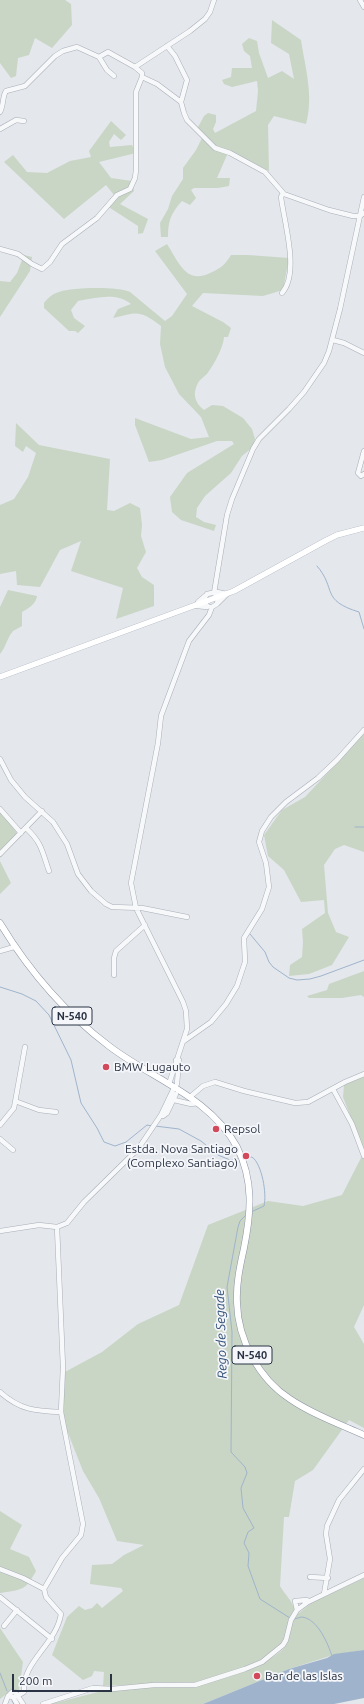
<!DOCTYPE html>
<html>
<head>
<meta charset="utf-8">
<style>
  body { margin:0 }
  #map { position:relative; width:364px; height:1704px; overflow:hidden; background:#e4e7ec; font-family:Ubuntu,sans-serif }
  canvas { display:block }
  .scale { position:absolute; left:12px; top:1674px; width:100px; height:18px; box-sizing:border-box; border:2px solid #2b3445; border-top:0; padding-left:5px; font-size:12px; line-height:14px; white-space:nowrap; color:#2b3445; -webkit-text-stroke:3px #f4f6f9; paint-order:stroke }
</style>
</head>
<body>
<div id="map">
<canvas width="364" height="1704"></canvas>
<div class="scale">200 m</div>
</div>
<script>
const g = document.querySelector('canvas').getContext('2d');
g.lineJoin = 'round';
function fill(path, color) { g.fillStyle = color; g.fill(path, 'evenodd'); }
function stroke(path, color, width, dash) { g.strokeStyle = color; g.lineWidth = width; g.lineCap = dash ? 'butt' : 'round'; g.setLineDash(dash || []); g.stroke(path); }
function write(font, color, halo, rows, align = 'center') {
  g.font = font + ' Ubuntu,sans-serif'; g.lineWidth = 3.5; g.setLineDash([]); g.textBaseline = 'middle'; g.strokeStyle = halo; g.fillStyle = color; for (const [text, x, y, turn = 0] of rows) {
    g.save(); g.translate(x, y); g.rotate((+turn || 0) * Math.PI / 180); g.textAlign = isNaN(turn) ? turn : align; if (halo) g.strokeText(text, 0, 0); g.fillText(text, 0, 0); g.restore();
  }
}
fill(new Path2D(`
  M 0,0 L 65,0 L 71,4 L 72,25 L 52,48 L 35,38 L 29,55 L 18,58 L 16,76 L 11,78 L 0,63 Z
  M 272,20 L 301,40 C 305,67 314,96 306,124 L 274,116 L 268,125 L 269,171 L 252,162 L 227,155 L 217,178 L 230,178 L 229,186 L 218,188 L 194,188 L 191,190 L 196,198 L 190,205 L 182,201 C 171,213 168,221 168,237 L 161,237 L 160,223 L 168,209 L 172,196 L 183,179 L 183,168 L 196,150 L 202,138 L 197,129 L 204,116 L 208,113 L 216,115 L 216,122 L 213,129 L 215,133 L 256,111 L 258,91 L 257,81 L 232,87 L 224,84 L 222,80 L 231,77 L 232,68 L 252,68 L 250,56 L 244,51 L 242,44 L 249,38 L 257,41 L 259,53 L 268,78 L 282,71 L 294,79 L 289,54 L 271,43 Z
  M 111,121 L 126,135 L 121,140 L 114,134 L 109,142 L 110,147 L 132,145 L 136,153 L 99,162 L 111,178 L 132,181 L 134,191 L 120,204 L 148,219 L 143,233 L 138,234 L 138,226 L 107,206 L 114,195 L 106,185 L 64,219 L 4,162 L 13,155 L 27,172 L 47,173 L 70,161 L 91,157 L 89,151 Z
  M 167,244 C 178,261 186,285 210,273 C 221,268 225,265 231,255 L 248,255 L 289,258 L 283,290 L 263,296 L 203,293 L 192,306 L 223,322 L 231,328 L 228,337 L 224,337 C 223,349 214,364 207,374 C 204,377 200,379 198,383 C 192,394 195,403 204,410 L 212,405 L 223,406 L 243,418 L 252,429 L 255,439 L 253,447 L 242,456 L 231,473 L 205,496 L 197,508 L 196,517 L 204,522 L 216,525 L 214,531 L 181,520 L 172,512 L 170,497 L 187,473 L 234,444 L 232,441 L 217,441 L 162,460 L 149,462 L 135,425 L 135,418 L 191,439 L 209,437 L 201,417 L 179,394 L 165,367 L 160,344 L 161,326 C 139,310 139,312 113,318 L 118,309 L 131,304 C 116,292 96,298 78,301 L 71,310 L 74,318 L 85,326 L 78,333 L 75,331 L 69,331 L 44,308 L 44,303 C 47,299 51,295 56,293 C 68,287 118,286 130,292 L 165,321 L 172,316 L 187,294 L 155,251 Z
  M 24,255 L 32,257 L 30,271 L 0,317 L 0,281 L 10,282 L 17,273 Z
  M 16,423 L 39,445 L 110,459 L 107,510 L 114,511 L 130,503 L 140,508 L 142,525 L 141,536 L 146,552 L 137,568 L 142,577 L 154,585 L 154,606 L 116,619 L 123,588 L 71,571 L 81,541 L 60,550 L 40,587 L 17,585 L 16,571 L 0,574 L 0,505 L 14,499 L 28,477 L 36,453 L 26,446 L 23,452 L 15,446 Z
  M 8,590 L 37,596 C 36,604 29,608 22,612 L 22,626 C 19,628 16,629 13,631 C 7,638 6,647 0,654 L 0,607 Z
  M 364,734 L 364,852 L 344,845 L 335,849 L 324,865 L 328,913 L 336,932 L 349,937 L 332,965 L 309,974 L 289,976 L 290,965 L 302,957 L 303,942 L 302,929 L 325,913 L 324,900 L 301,902 L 284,870 L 268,856 L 264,835 L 282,810 L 305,797 Z
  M 0,810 L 19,836 L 0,858 Z
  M 0,861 L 11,883 L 0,894 Z
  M 364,971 L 364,997 L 361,995 L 342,998 L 309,998 L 307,996 L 327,990 L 329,984 Z
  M 364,1074 L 364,1305 L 354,1327 L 364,1344 L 364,1428 L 349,1420 L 313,1470 L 295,1481 L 289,1517 L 284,1517 L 280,1586 C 286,1596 291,1599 295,1610 L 293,1613 L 299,1613 L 311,1603 L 364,1578 L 364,1650 L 333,1655 L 289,1669 L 203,1704 L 51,1704 L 98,1692 L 102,1689 L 196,1686 C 219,1681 269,1665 284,1648 C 288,1642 290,1635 291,1628 L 280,1647 L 261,1660 L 240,1669 L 200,1682 L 103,1686 L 104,1672 L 94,1671 L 92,1676 L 83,1680 L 52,1655 L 67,1617 L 79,1606 L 85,1610 L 92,1608 L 97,1603 L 102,1608 L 123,1591 L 121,1588 L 90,1584 L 92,1565 L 112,1564 L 124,1555 L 144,1545 L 117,1541 L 99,1498 L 83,1471 L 64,1423 L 63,1373 L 102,1352 L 138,1324 L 179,1305 L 208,1225 L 268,1201 L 303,1206 L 342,1195 L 364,1152 L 343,1097 L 344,1085 Z
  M 0,1511 L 22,1525 L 10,1549 L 29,1557 L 36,1571 C 25,1591 23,1589 1,1593 L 0,1593 Z
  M 0,1628 L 23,1662 L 19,1690 L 10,1691 L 0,1699 Z`), '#c9d6c5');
fill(new Path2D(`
  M 364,1650 L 364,1698 L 334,1704 L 203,1704 L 289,1669 L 327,1658 L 334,1654 Z`), '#9fb4cc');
stroke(new Path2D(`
  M 317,566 C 337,589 320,600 359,612 L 364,629
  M 355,827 L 364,827
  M 250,934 L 265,952 L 269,962 L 273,967 L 289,978 L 297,980 L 310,979 L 321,976 L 364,960
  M 0,987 L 22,994 L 36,1001 L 49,1015 L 71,1060 L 81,1103 L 97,1128 L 104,1142 L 115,1146 L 126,1142 L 147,1125 L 152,1126
  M 155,1126 L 179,1129 L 201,1141 L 218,1155 L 230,1160 L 239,1158
  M 244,1158 L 252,1157 C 262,1164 267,1194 264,1206 L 251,1212
  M 247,1214 L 240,1221 L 238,1227 L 227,1287 L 232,1332 L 231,1452 L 245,1467 L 247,1473 L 241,1488 L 243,1508 L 254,1528 L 248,1532 L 244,1543 L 249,1553 L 248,1566 L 260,1599 L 290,1618
  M 293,1619 C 296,1619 300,1617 302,1617 C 318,1619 328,1644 332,1656
  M 0,1673 L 7,1691
  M 12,1701 L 14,1704`), '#9fb4cc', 1);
const minor = new Path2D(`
  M 360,0 L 364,7
  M 167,46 L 175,56 L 187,80 L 181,102 L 184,113 L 187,120 L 215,148 L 230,153 L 265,172 L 284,194 L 329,210 L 353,216 L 360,216 L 364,213
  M 99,57 L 107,70 L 114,76
  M 135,67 L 142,73 L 142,77 L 157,84 L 181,102
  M 0,112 C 4,105 2,97 6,91 L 25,86 L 55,56 L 63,51 L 77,47 L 99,57 L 108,52 L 135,67 L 190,31 L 205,19 L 210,12 L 214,0
  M 0,129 L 16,120 L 24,121
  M 0,249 L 18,254 L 32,264 L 42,269 L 50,262 L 62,244 L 97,218 L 117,195 L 130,189 L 135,178 L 136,170 L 136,92 L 142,77
  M 282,293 C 300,273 284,222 281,197 L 283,193
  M 333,340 L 344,343 L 364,353
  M 364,451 L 358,473 L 361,476 L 364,474
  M 214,593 L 227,515 L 232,499 L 253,449 L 259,439 L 289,409 L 304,392 L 324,363 L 329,351 L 340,309 L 364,197
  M 205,596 L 198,602 L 197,606 L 207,607
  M 212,607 C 205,607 202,600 207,594 L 217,592 L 227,594 L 218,603
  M 0,759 L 11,780 L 25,797 L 53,822 L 67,844 L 78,874 L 91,891 L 106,904 L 112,907 L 142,908 L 187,917
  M 0,809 L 21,833
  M 26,828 C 42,843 42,851 49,871
  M 0,854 L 42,811
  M 0,951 L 14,947
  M 114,975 L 114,958 L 116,951 L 145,925
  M 184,1041 L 211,1022 L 226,1004 L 237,986 L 245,962 L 244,938 L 262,909 L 269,887 L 266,863 L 259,842 L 262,831 L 271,817 L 286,802 L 318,778 L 337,760 L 364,730
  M 176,1060 L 179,1060 L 177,1084
  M 169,1084 L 187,1029 L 186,1011 L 183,1002 L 136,908 L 131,883 L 158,743 L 161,716 L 189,641 L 209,615 L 212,607 L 217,604 L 218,597 L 214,593
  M 333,1089 L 352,1124 L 364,1156
  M 190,1097 L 203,1086 L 215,1082 L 244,1091 L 295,1103 L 308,1102 L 345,1082 L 364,1074
  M 174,1100 L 191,1104 L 198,1103
  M 15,1101 L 39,1110 L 56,1112
  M 161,1115 L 163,1116 L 167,1113 L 176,1094
  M 0,1125 L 14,1108 L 25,1047
  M 0,1139 L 13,1150
  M 0,1231 L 39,1225 L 57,1227 L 67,1223 L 84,1202 L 138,1149 L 161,1115 L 174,1088
  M 0,1392 C 20,1410 35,1411 61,1412
  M 0,1569 L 23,1578 L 44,1589 L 46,1597 L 61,1614 C 56,1645 22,1661 24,1692 L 17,1696
  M 310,1577 L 328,1578
  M 44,1589 L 62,1558 L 81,1535 L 83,1524 L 61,1412 L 63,1367 L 57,1227
  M 324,1594 L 330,1559 L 326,1534 L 327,1526 L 339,1500 L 364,1469
  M 0,1597 L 52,1639
  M 297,1610 L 295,1601 L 307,1600 L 308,1602
  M 4,1626 L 17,1610
  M 8,1696 L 13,1697 L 17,1704
  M 5,1704 L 8,1696 L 12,1692 L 15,1692 L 23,1704
  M 43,1704 L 93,1688 L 112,1689 L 154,1685 L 195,1685 L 245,1669 L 262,1662 L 283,1645 L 286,1640 L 291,1620 L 297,1610 L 308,1602 L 364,1575`);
const major = new Path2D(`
  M 0,677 L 234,591 L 325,541 L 337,535 L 364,528`);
const highway = new Path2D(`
  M 0,923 C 29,971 64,1012 109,1046 C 152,1079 210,1097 237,1147 C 254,1181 251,1213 244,1248 C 240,1266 236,1284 237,1303 C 238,1340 259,1379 290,1399 C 312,1414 339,1424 364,1435`);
stroke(minor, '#a9aeb7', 5.5);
stroke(major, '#a3abb8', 6);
stroke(highway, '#8b94a3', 7);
stroke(minor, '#f7f8fa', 4.5);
stroke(major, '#fff', 5.5);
stroke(highway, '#fff', 6);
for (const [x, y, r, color] of [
  [106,1067,4,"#d1495b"],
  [216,1129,4,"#d1495b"],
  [246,1156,4,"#d1495b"],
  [257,1676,4,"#d1495b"]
]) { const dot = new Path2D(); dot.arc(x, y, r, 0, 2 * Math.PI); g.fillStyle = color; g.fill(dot); stroke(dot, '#f4f6f9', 1.5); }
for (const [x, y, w] of [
  [72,1016,40],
  [252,1355,40]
]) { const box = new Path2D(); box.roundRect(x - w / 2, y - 9, w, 18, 3); g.fillStyle = '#f4f6f9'; g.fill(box); stroke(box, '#2b3445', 1); }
write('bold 11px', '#2b3445', null, [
  ["N-540",72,1016],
  ["N-540",252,1355]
]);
write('12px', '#2b3445', '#f4f6f9', [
  ["BMW Lugauto",114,1067],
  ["Repsol",224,1129],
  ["Estda. Nova Santiago",238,1149,"right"],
  ["(Complexo Santiago)",238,1163,"right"],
  ["Bar de las Islas",265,1676]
], 'left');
write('italic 13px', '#34527a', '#f4f6f9', [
  ["Rego de Segade",221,1334,-92]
]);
</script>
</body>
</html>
